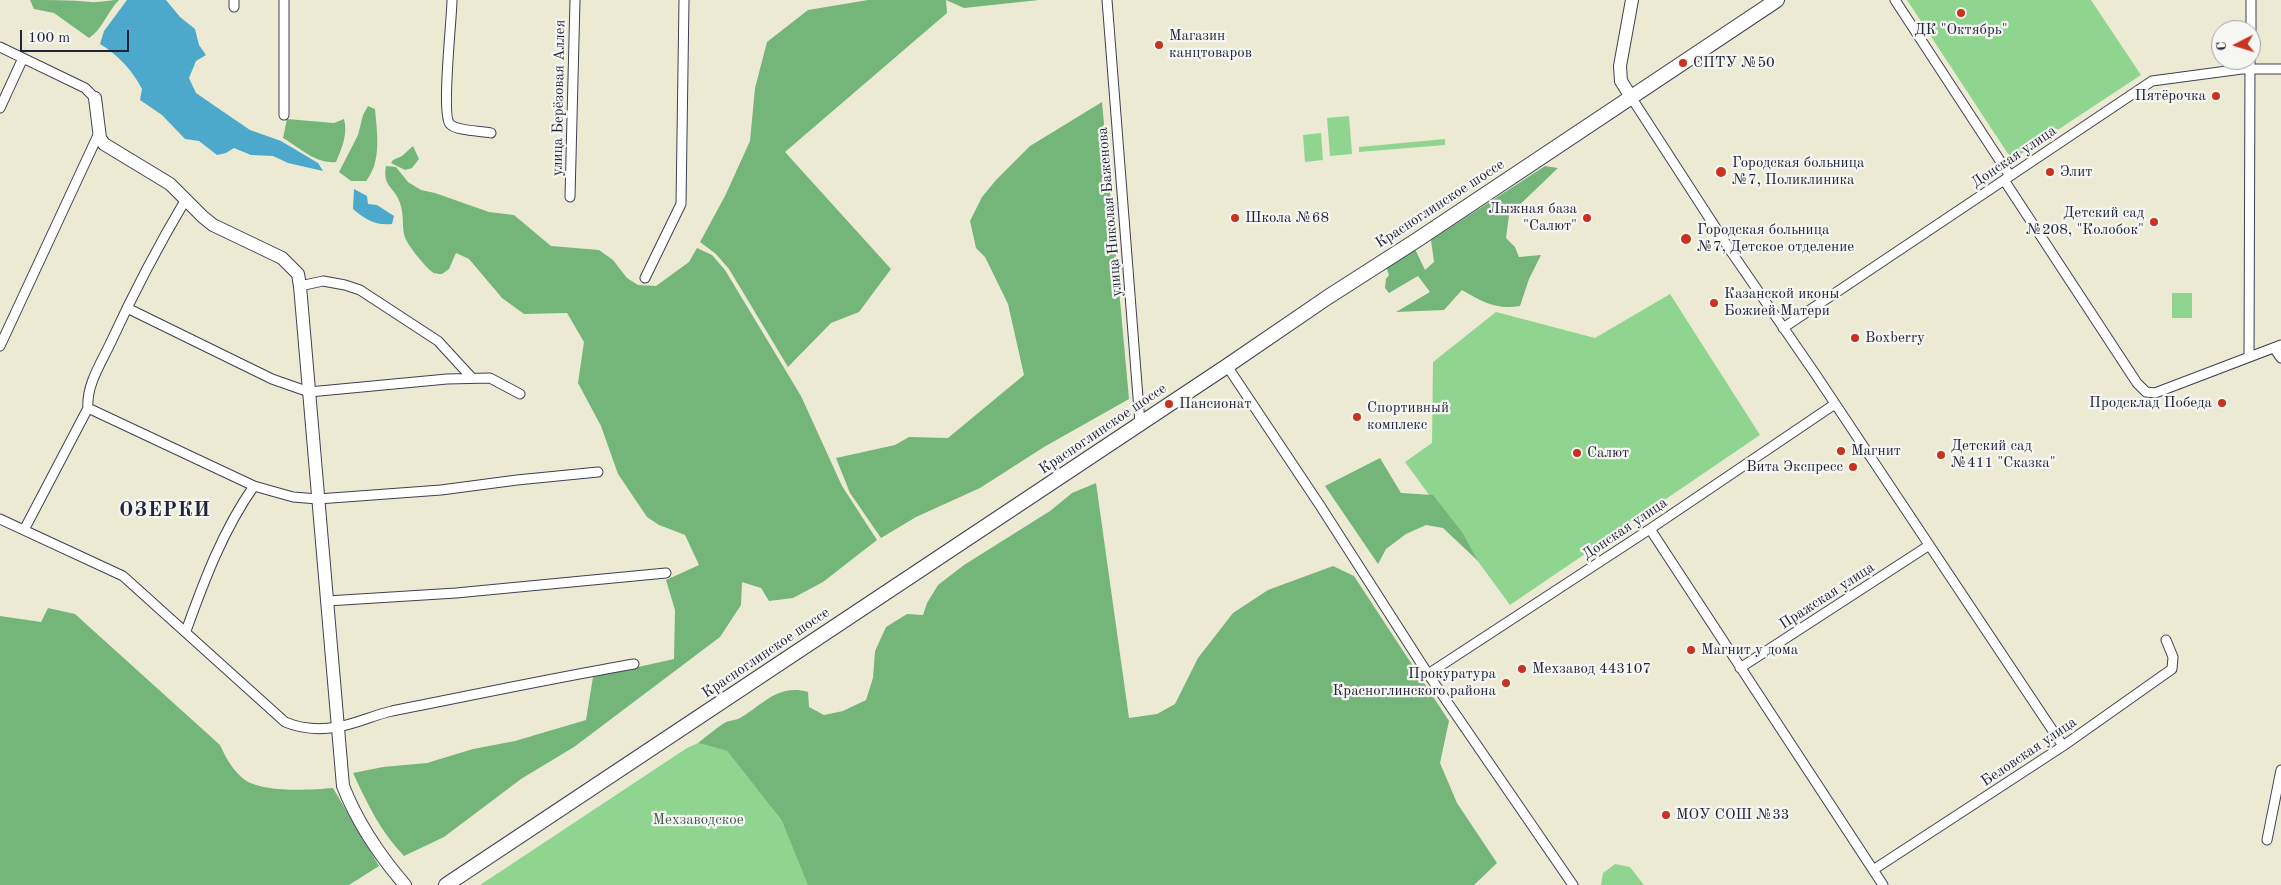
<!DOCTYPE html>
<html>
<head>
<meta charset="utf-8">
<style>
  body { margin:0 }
  #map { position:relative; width:2281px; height:885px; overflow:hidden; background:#edead4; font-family:"Old Standard TT",serif }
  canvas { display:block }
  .north { position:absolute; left:2211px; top:20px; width:50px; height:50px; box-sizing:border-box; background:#f6f6f2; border:1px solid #a1a1a9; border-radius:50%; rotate:265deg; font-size:14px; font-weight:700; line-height:20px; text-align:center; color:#22223b }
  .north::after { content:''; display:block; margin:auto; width:18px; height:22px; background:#c8321e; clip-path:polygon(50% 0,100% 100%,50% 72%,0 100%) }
  .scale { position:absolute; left:20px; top:30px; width:109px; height:22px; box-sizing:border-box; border:2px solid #22223b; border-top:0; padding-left:6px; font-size:15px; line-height:18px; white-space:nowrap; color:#22223b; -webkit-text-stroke:4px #f6f6f2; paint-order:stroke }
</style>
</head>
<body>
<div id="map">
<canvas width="2281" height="885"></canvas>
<div class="north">С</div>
<div class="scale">100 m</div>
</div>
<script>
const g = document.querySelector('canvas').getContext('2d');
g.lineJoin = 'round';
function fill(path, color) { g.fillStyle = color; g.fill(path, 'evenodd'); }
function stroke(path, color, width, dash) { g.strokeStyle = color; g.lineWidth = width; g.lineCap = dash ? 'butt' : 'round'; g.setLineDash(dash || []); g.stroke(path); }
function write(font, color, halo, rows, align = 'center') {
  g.font = font + ' "Old Standard TT",serif'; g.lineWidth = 4.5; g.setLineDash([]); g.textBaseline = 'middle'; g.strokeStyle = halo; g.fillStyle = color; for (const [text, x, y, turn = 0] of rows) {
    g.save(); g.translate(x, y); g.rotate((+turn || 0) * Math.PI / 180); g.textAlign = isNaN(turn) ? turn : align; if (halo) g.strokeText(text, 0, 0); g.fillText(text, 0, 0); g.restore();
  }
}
fill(new Path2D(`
  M 1907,0 L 2091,0 L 2141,75 L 2012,160 Z
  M 1349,116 L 1352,154 L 1330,156 L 1327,118 Z
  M 1321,133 L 1323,160 L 1305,162 L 1303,135 Z
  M 1445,139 L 1445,145 L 1359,152 L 1359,147 Z
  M 2172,293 L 2192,293 L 2192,318 L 2172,318 Z
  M 1670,294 L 1760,435 L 1510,605 L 1405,462 L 1432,443 L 1433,362 L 1496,312 L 1595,338 Z
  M 698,743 L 727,751 L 782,821 L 811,885 L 480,885 L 687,748 Z
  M 1615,864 L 1630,867 L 1644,885 L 1601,885 L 1603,873 Z`), '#90d58f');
fill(new Path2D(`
  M 30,0 C 50,0 70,0 91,2 C 97,3 110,0 119,0 C 107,12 102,30 89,38 L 54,13 L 34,9 Z
  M 868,0 L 1039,0 L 964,8 L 946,0 L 947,13 L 785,152 L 891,269 L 859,312 L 831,323 L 788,367 L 729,269 L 716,254 L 700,242 L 725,196 L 750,141 L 755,88 L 767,42 L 808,10 Z
  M 1102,102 L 1129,399 L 1044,447 L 980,488 L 916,517 L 881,538 L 850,493 L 836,458 L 895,445 L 909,437 L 948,438 L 1024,375 L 1008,304 L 985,257 L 976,248 L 970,221 L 982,197 L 996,180 L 1030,146 Z
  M 368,106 L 375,109 C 377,133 382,161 366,181 L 351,181 L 339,172 L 358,135 L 363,115 Z
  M 287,119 L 334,123 L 344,119 C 348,134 342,148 336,162 C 316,164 300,148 283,138 Z
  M 413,146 L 419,159 L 412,168 L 405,170 L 391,163 L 393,160 L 402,156 Z
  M 386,166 L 396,167 L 408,182 L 421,190 L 435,193 L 489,212 L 514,215 L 551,246 L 599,250 L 613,260 L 627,278 L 638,285 L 656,286 L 689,262 L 697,248 L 712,255 L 725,270 L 801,396 L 842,486 L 877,540 L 823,582 L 793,598 L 769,601 L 761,588 L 742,582 L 741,605 L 720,637 L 574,747 L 521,779 L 444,837 L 404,856 C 380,831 367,803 353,773 L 383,767 L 427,763 L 473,749 L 515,741 L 586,720 L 593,677 L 674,659 L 675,610 L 666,580 L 699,565 L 685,535 L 659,525 L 647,517 L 618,474 L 601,426 L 578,383 L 584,342 L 567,313 L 524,314 L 502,298 L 469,259 L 456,253 L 449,269 L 442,274 C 438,274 434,274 431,271 C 424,265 405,243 404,234 C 402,224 404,214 400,203 C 395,187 382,187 386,166 Z
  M 1545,166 L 1558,168 L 1509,215 L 1506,238 L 1515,247 L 1519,257 L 1541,255 L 1529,279 L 1520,306 C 1497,310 1482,302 1462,290 L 1444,310 L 1396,312 L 1430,292 L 1418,276 L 1389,293 L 1385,288 L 1386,279 L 1389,275 L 1386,266 L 1415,249 L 1425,270 L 1434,262 L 1431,240 Z
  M 1380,458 L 1401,493 L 1433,495 L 1462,532 L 1478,561 L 1443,528 L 1426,525 L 1406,534 L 1386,549 L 1378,564 L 1325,486 Z
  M 1096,483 L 1129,718 L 1157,714 L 1175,704 L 1198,658 L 1233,613 L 1268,590 L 1333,566 L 1354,576 L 1449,721 L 1440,763 L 1457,803 L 1497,863 L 1474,885 L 808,885 L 782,821 L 727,751 L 698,743 C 707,736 716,728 726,722 C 730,721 734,720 738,719 C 762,706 777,683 808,692 L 809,707 L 824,715 L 843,711 L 866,700 L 873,678 L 875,651 L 886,627 L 907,614 L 923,615 L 927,603 L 938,585 L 964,565 L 1050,511 L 1072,493 Z
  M 48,608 L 75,614 L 220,745 C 226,758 233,771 245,780 C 265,793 310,790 333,788 L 379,866 L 349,885 L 0,885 L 0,616 L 41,622 Z`), '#74b67a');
fill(new Path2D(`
  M 127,0 L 166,0 L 180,17 L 195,29 L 199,45 L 206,55 L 196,61 L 189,78 L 196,93 L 212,104 L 250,130 L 281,141 L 318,163 L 323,171 L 288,163 L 273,156 L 251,155 L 234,148 L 226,153 L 217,155 L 199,141 L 185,139 L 162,115 L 140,100 L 142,89 C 132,70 118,55 100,44 L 104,31 Z
  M 354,189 L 367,196 L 368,204 L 377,205 L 394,216 L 392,224 C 375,226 365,219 353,209 Z`), '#4ca9cb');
const street = new Path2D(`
  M 234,0 L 234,7
  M 452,0 C 452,18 441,115 450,124 C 456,131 482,131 491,133
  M 1107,0 L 1140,423
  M 1895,0 L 2010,176
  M 2251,30 L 2251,0
  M 0,47 L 85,88 L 95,98
  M 1631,97 L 1732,253 L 1816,375 L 2063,746
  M 0,108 L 23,58
  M 284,115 L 284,0
  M 2004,180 L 2137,383 L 2146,392 L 2155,393 L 2281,345
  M 570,197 L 575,0
  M 645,278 L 681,204 L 684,0
  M 300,286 L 323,281 L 345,285 L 360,290 L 438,341 L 472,378
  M 127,308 L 272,379 L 309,392 L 447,379 L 490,378 L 520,394
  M 1783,328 L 2152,81 L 2242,69 L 2281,69
  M 0,346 L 99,133
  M 2274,348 L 2281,358
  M 2249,357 L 2250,60
  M 1227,366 L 1321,507 L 1428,674 L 1573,885
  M 88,408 L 254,486 L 293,497 L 318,499 L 441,490 L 517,480 L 598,472
  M 0,519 L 123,576 L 285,722 C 302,729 320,730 337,727 C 356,724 374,715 392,711 C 473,695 553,678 634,664
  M 1650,529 L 1883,885
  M 24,530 L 88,408 C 86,386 101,363 110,344 C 133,294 158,246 186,199
  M 327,601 L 456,593 L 666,573
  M 186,631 C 204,581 223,530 254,486
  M 1740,668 L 1928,546
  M 1428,674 L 1650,529 L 1835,404
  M 2267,840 L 2281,770
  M 1873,870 L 2063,746 L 2172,669 L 2173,657 L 2166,640`);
const secondary = new Path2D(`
  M 1631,97 L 1621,81 L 1620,66 L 1632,0
  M 95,98 L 100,138 L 104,144 L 170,184 L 203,217 L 213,225 L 282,258 L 298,274 L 300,286 L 343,786 C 358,824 379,855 405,885`);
const primary = new Path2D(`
  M 446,885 L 1227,366 L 1328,297 L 1417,240 L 1777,0`);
stroke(street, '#404052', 11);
stroke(secondary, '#404052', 14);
stroke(primary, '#404052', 16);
stroke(street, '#fff', 9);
stroke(secondary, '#fff', 12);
stroke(primary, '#fff', 14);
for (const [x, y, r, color] of [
  [1961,13,5,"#c8321e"],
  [1159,45,5,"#c8321e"],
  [1683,63,5,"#c8321e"],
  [2216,96,5,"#c8321e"],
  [1721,172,6,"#c8321e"],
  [2050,172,5,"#c8321e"],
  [1235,218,5,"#c8321e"],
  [1587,218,5,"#c8321e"],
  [2154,222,5,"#c8321e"],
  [1686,239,6,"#c8321e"],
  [1714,303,5,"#c8321e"],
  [1855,338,5,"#c8321e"],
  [2222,403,5,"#c8321e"],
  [1169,404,5,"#c8321e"],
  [1357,417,5,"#c8321e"],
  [1841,451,5,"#c8321e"],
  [1577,453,5,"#c8321e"],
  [1941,455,5,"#c8321e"],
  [1853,467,5,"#c8321e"],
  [1691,650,5,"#c8321e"],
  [1522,669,5,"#c8321e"],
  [1506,683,5,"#c8321e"],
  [1666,815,5,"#c8321e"]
]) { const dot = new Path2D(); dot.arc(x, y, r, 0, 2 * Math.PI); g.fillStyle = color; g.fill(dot); stroke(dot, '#f6f6f2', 2); }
write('15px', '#22223b', '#f6f6f2', [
  ["ДК \"Октябрь\"",1961,30,"center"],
  ["Магазин",1169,36],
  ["канцтоваров",1169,53],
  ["СПТУ №50",1693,63],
  ["Пятёрочка",2206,96,"right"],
  ["Городская больница",1732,163],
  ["№7, Поликлиника",1732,180],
  ["Элит",2060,172],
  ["Лыжная база",1577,209,"right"],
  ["\"Салют\"",1577,226,"right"],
  ["Детский сад",2144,213,"right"],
  ["№208, \"Колобок\"",2144,230,"right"],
  ["Школа №68",1245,218],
  ["Городская больница",1697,230],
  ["№7, Детское отделение",1697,247],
  ["Казанской иконы",1724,294],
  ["Божией Матери",1724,311],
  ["Boxberry",1865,338],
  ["Продсклад Победа",2212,403,"right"],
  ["Пансионат",1179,404],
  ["Спортивный",1367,408],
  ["комплекс",1367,425],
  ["Детский сад",1951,446],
  ["№411 \"Сказка\"",1951,463],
  ["Магнит",1851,451],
  ["Салют",1587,453],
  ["Вита Экспресс",1843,467,"right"],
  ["Магнит у дома",1701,650],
  ["Мехзавод 443107",1532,669],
  ["Прокуратура",1496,674,"right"],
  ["Красноглинского района",1496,691,"right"],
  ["МОУ СОШ №33",1676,815]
], 'left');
write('15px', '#22223b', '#f6f6f2', [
  ["улица Берёзовая Аллея",559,98,-89],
  ["Донская улица",2014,157,-34],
  ["Красноглинское шоссе",1440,204,-33],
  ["улица Николая Баженова",1110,212,-95],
  ["Красноглинское шоссе",1103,429,-34],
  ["Донская улица",1625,529,-34],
  ["Пражская улица",1827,596,-33],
  ["Красноглинское шоссе",766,653,-34],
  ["Беловская улица",2029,752,-34]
]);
write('15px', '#435854', '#f6f6f2', [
  ["Мехзаводское",698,820]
]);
g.letterSpacing = '1px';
write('bold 20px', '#22223b', '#f6f6f2', [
  ["ОЗЕРКИ",165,511]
]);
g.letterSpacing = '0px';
</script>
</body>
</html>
